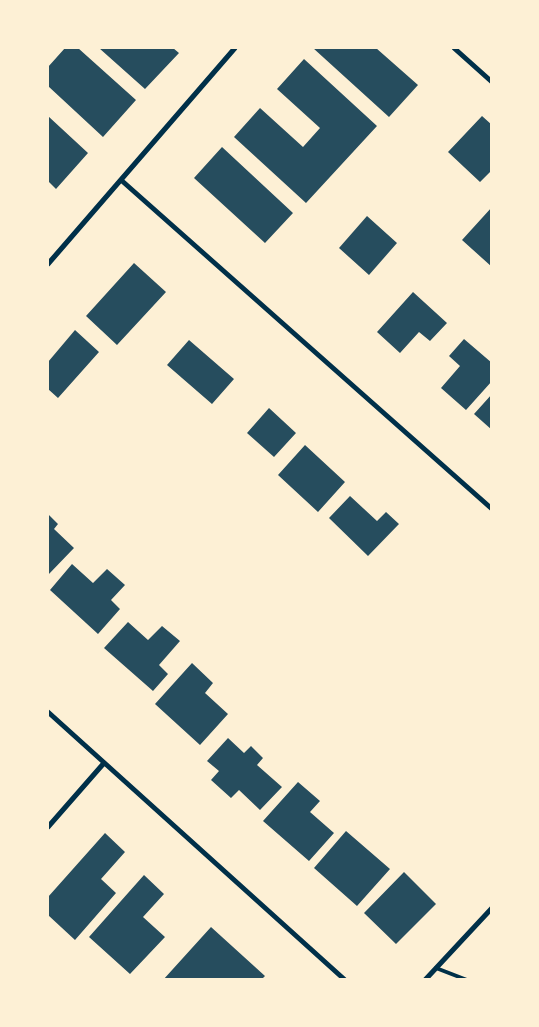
<!DOCTYPE html>
<html>
<head>
<meta charset="utf-8">
<style>
  body { margin:0 }
  #map { position:relative; width:539px; height:1027px; overflow:hidden; background:#fdf0d5; font-family:Inter,sans-serif }
  canvas { display:block }
  .frame { position:absolute; inset:0; border:49px solid #fdf0d5; pointer-events:none }
</style>
</head>
<body>
<div id="map">
<canvas width="539" height="1027"></canvas>
<div class="frame"></div>
</div>
<script>
const g = document.querySelector('canvas').getContext('2d');
g.lineJoin = 'round';
function fill(path, color) { g.fillStyle = color; g.fill(path, 'evenodd'); }
function stroke(path, color, width, dash) { g.strokeStyle = color; g.lineWidth = width; g.lineCap = dash ? 'butt' : 'round'; g.setLineDash(dash || []); g.stroke(path); }
fill(new Path2D(`
  M 65,48 L 78,48 L 136,100 L 103,137 L 48,86 L 48,67 Z
  M 99,48 L 173,48 L 179,53 L 145,89 Z
  M 313,48 L 376,48 L 418,85 L 389,117 Z
  M 304,59 L 377,126 L 306,203 L 234,137 L 260,108 L 303,147 L 320,128 L 277,89 Z
  M 48,116 L 88,153 L 56,189 L 48,181 Z
  M 482,116 L 492,125 L 492,170 L 480,182 L 448,152 Z
  M 222,147 L 293,213 L 265,243 L 194,178 Z
  M 492,207 L 492,267 L 462,240 Z
  M 367,216 L 397,243 L 369,275 L 339,248 Z
  M 134,263 L 166,292 L 117,345 L 86,316 Z
  M 413,292 L 447,323 L 430,341 L 419,332 L 400,353 L 377,332 Z
  M 75,330 L 99,352 L 58,398 L 48,389 L 48,362 Z
  M 464,339 L 492,363 L 492,381 L 466,410 L 441,388 L 460,366 L 449,356 Z
  M 189,340 L 234,379 L 212,404 L 167,365 Z
  M 492,394 L 492,430 L 474,414 Z
  M 269,408 L 296,433 L 274,457 L 247,433 Z
  M 305,445 L 345,482 L 318,512 L 278,475 Z
  M 350,496 L 377,521 L 386,512 L 399,524 L 368,556 L 329,518 Z
  M 48,514 L 58,524 L 54,529 L 74,548 L 48,575 Z
  M 72,564 L 93,583 L 107,569 L 125,585 L 111,600 L 120,609 L 98,634 L 50,590 Z
  M 128,622 L 148,640 L 162,626 L 180,641 L 159,665 L 168,674 L 153,691 L 104,648 Z
  M 192,663 L 213,683 L 205,693 L 228,714 L 200,745 L 155,704 Z
  M 228,738 L 244,753 L 251,746 L 263,758 L 257,765 L 282,787 L 260,810 L 239,790 L 231,798 L 211,780 L 219,771 L 207,761 Z
  M 298,782 L 320,801 L 310,812 L 334,833 L 309,861 L 263,821 Z
  M 346,831 L 390,869 L 357,906 L 314,868 Z
  M 105,833 L 125,852 L 101,879 L 116,893 L 75,940 L 48,915 L 48,897 Z
  M 404,872 L 436,904 L 396,944 L 364,913 Z
  M 144,875 L 164,894 L 143,917 L 165,937 L 130,974 L 89,937 Z
  M 211,927 L 265,976 L 261,980 L 163,980 Z`), '#264d5e');
stroke(new Path2D(`
  M 436,968 L 467,980`), '#003049', 4);
stroke(new Path2D(`
  M 454,48 L 492,82
  M 121,180 L 492,509
  M 48,264 L 235,48
  M 48,712 L 345,980
  M 48,827 L 104,763
  M 425,980 L 492,908`), '#003049', 5);
</script>
</body>
</html>
